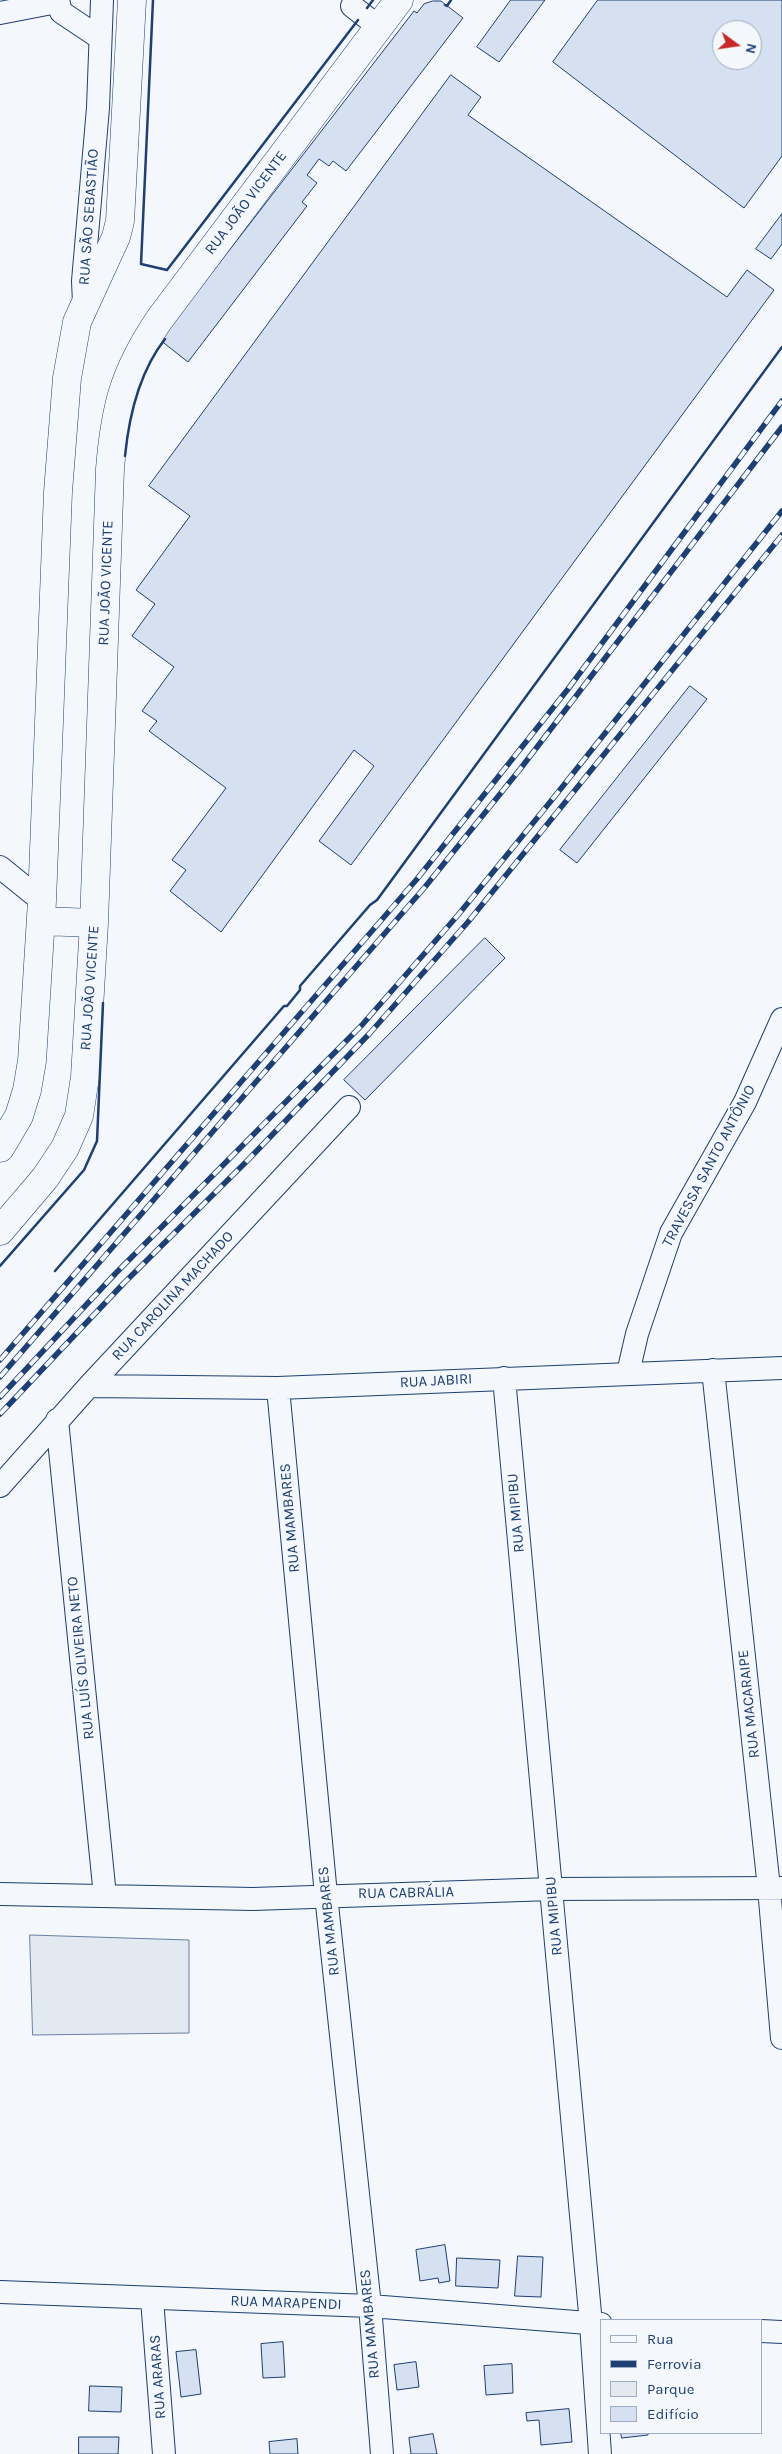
<!DOCTYPE html>
<html>
<head>
<meta charset="utf-8">
<style>
  body { margin:0 }
  #map { position:relative; width:782px; height:2454px; overflow:hidden; background:#f4f7fb; font-family:Karla,sans-serif }
  canvas { display:block }
  .legend { position:absolute; left:600px; top:2319px; width:162px; height:115px; box-sizing:border-box; background:#f4f7fb; border:1px solid #9eadc5; margin:0; padding:6px 9px; list-style:none; font-size:15px; color:#1d3f73 }
  .legend li { display:flex; align-items:center; gap:10px; height:25px }
  .legend b { width:25px; border:1px solid #9eadc5 }
  .north { position:absolute; left:712px; top:20px; width:50px; height:50px; box-sizing:border-box; background:#f4f7fb; border:1px solid #9eadc5; border-radius:50%; rotate:104deg; font-size:14px; font-weight:700; line-height:20px; text-align:center; color:#1d3f73 }
  .north::after { content:''; display:block; margin:auto; width:18px; height:22px; background:#c62828; clip-path:polygon(50% 0,100% 100%,50% 72%,0 100%) }
</style>
</head>
<body>
<div id="map">
<canvas width="782" height="2454"></canvas>
<ul class="legend">
<li><b style="height:6px;background:#f4f7fb"></b>Rua</li>
<li><b style="height:6px;background:#1d3f73"></b>Ferrovia</li>
<li><b style="height:14px;background:#e3e9f0"></b>Parque</li>
<li><b style="height:14px;background:#d5e0f0"></b>Edifício</li>
</ul>
<div class="north">N</div>
</div>
<script>
const g = document.querySelector('canvas').getContext('2d');
g.lineJoin = 'round';
function fill(path, color) { g.fillStyle = color; g.fill(path, 'evenodd'); }
function stroke(path, color, width, dash) { g.strokeStyle = color; g.lineWidth = width; g.lineCap = dash ? 'butt' : 'round'; g.setLineDash(dash || []); g.stroke(path); }
function write(font, color, halo, rows, align = 'center') {
  g.font = font + ' Karla,sans-serif'; g.lineWidth = 4; g.setLineDash([]); g.textBaseline = 'middle'; g.strokeStyle = halo; g.fillStyle = color; for (const [text, x, y, turn = 0] of rows) {
    g.save(); g.translate(x, y); g.rotate((+turn || 0) * Math.PI / 180); g.textAlign = isNaN(turn) ? turn : align; if (halo) g.strokeText(text, 0, 0); g.fillText(text, 0, 0); g.restore();
  }
}
const green = new Path2D(`
  M 30,1935 L 189,1940 L 189,2033 L 33,2035 Z`);
fill(green, '#e3e9f0');
stroke(green, '#687fa3', 1);
const building = new Path2D(`
  M 511,0 L 545,0 L 499,62 L 477,47 Z
  M 598,0 L 782,0 L 782,156 L 744,208 L 553,62 ZM 722,30 L 752,30 L 752,60 L 722,60 Z
  M 433,1 L 441,1 L 463,18 L 346,171 L 333,161 L 329,166 L 319,159 L 307,175 L 317,183 L 302,202 L 307,206 L 188,362 L 160,340 L 414,11 L 417,13 L 424,4 Z
  M 451,75 L 481,97 L 468,115 L 727,297 L 747,270 L 774,290 L 351,865 L 319,841 L 374,766 L 354,750 L 221,932 L 170,891 L 186,870 L 172,860 L 226,788 L 149,731 L 157,721 L 142,711 L 174,667 L 132,636 L 155,604 L 136,590 L 190,516 L 149,486 Z
  M 782,214 L 782,244 L 771,259 L 756,249 Z
  M 690,686 L 707,699 L 577,863 L 560,850 Z
  M 485,938 L 505,958 L 365,1100 L 344,1080 Z
  M 445,2245 L 450,2281 L 439,2283 L 438,2278 L 420,2281 L 416,2250 Z
  M 518,2256 L 543,2257 L 541,2297 L 515,2296 Z
  M 457,2258 L 500,2260 L 498,2288 L 456,2286 Z
  M 283,2342 L 285,2377 L 263,2378 L 261,2344 Z
  M 196,2350 L 201,2394 L 181,2397 L 176,2352 Z
  M 416,2362 L 419,2387 L 397,2390 L 394,2365 Z
  M 512,2364 L 513,2393 L 486,2395 L 484,2366 Z
  M 90,2386 L 122,2387 L 121,2412 L 89,2411 Z
  M 569,2409 L 572,2442 L 541,2445 L 539,2420 L 527,2421 L 526,2413 Z
  M 621,2433 L 648,2433 L 648,2435 L 622,2438 Z
  M 433,2434 L 437,2454 L 411,2454 L 409,2438 Z
  M 79,2437 L 119,2437 L 118,2454 L 79,2454 Z
  M 297,2439 L 298,2454 L 270,2454 L 269,2442 Z`);
fill(building, '#d5e0f0');
stroke(building, '#1d3f73', 1);
const minor = new Path2D(`
  M 58,0 L 61,12 L 100,38
  M 352,6 L 379,27
  M 0,13 L 57,2
  M 84,303 L 83,281 L 98,108 L 102,0
  M 0,867 L 42,901
  M 713,1370 L 769,1888 L 782,2038
  M 628,1373 L 637,1334 L 671,1233 L 745,1102 L 782,1019
  M 504,1378 L 591,2324 L 600,2454
  M 89,1386 L 278,1388 L 782,1368
  M 278,1388 L 326,1895 L 370,2306 L 382,2454
  M 57,1420 L 105,1896
  M 0,1486 L 89,1386 L 349,1107
  M 0,1894 L 253,1899 L 552,1889 L 782,1888
  M 0,2292 L 370,2306 L 601,2324
  M 152,2299 L 164,2454
  M 761,2331 L 782,2332`);
const major = new Path2D(`
  M 41,921 L 94,923
  M 0,1148 L 19,1116 L 27,1090 L 32,1061 L 42,901 L 58,492 L 67,378 L 77,322 L 116,237 L 120,221 L 132,0
  M 0,1231 L 45,1178 L 65,1148 L 79,1116 L 85,1077 L 94,923 L 110,469 C 115,407 124,372 159,320 L 399,0`);
stroke(minor, '#1d3f73', 24);
stroke(major, '#1d3f73', 29);
stroke(minor, '#f4f7fb', 22);
stroke(major, '#f4f7fb', 28);
const rail = new Path2D(`
  M 0,1360 L 417,879 L 568,689 L 782,401
  M 0,1377 L 425,887 L 521,768 L 782,427
  M 0,1397 L 115,1274 L 362,1025 L 458,915 L 555,796 L 782,511
  M 0,1414 L 124,1283 L 248,1160 L 370,1033 L 468,922 L 782,535`);
stroke(rail, '#1d3f73', 5.5);
stroke(rail, '#f4f7fb', 4, [11]);
stroke(new Path2D(`
  M 153,0 L 141,264 L 167,270 L 358,20
  M 445,5 L 447,6 L 451,0
  M 367,8 L 373,0
  M 125,456 C 129,416 140,371 165,339
  M 0,1266 L 84,1170 L 97,1141 L 103,1003
  M 55,1271 L 284,1006 L 287,1006 L 300,990 L 300,986 L 370,905 L 377,900 L 782,347`), '#1d3f73', 2.5);
write('15px', '#1d3f73', '#f4f7fb', [
  ["RUA JOÃO VICENTE",246,203,-53],
  ["RUA SÃO SEBASTIÃO",89,217,-86],
  ["RUA JOÃO VICENTE",106,583,-88],
  ["RUA JOÃO VICENTE",90,988,-86],
  ["TRAVESSA SANTO ANTÔNIO",709,1166,-62],
  ["RUA CAROLINA MACHADO",173,1296,-47],
  ["RUA JABIRI",436,1381,-3],
  ["RUA MIPIBU",516,1513,-95],
  ["RUA MAMBARES",290,1518,-95],
  ["RUA LUÍS OLIVEIRA NETO",81,1658,-96],
  ["RUA MACARAIPE",749,1704,-96],
  ["RUA CABRÁLIA",406,1893,-1],
  ["RUA MIPIBU",554,1916,-95],
  ["RUA MAMBARES",329,1921,-96],
  ["RUA MARAPENDI",286,2303,2],
  ["RUA MAMBARES",370,2324,-95],
  ["RUA ARARAS",158,2377,-94]
]);
</script>
</body>
</html>
